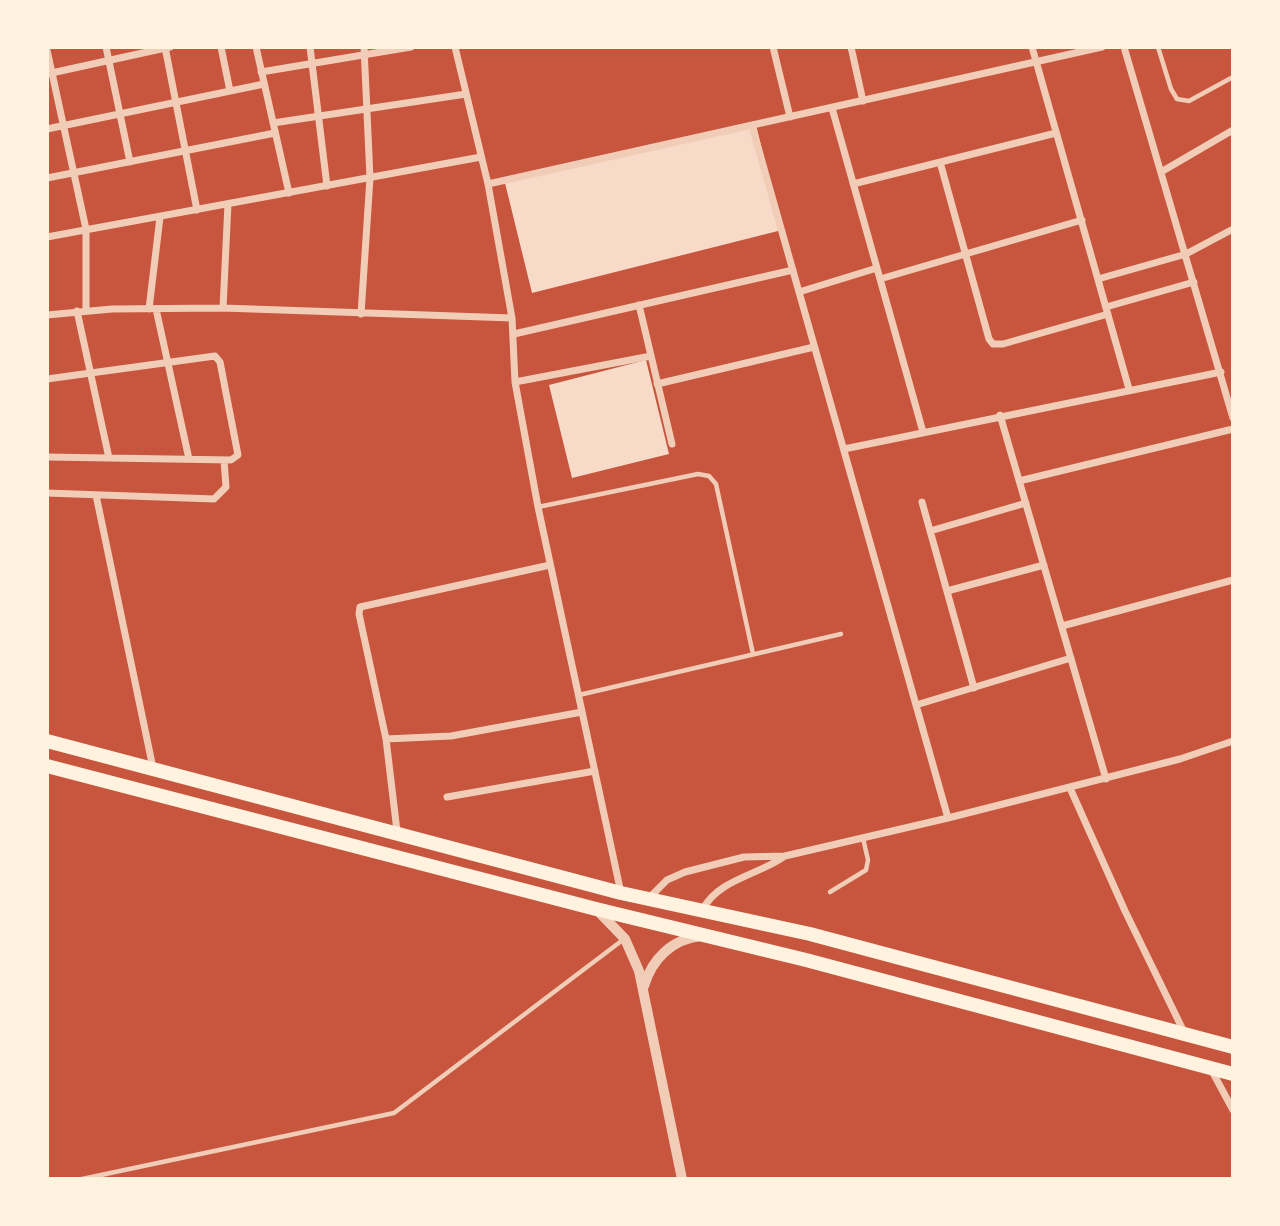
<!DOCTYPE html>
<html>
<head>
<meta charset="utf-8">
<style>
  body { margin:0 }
  #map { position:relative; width:1280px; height:1226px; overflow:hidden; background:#c8553d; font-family:Barlow,sans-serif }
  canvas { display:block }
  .frame { position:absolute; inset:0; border:49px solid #fff3e0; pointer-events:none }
</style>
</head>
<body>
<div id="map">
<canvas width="1280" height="1226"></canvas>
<div class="frame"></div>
</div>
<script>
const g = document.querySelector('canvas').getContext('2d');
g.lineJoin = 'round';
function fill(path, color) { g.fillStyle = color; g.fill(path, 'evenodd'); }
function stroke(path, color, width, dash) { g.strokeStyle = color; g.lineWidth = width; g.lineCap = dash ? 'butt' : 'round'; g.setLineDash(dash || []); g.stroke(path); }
fill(new Path2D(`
  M 755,121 L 782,230 L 532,293 L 505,183 Z
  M 646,360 L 669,454 L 572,478 L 549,385 Z`), '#f7dbc8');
stroke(new Path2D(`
  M 1158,47 L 1171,89 L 1177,99 L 1189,101 L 1233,77
  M 538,507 L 698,474 L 709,476 L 716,484 L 753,654
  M 579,695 L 841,634
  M 830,892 L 866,870 L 868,860 L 863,838
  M 82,1179 L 394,1113 L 624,939`), '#f1ccb7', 4.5);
stroke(new Path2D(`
  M 106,47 L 130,162
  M 165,47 L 197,210
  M 221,47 L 230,91
  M 256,47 L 289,193
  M 310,47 L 327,186
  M 455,47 L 488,184 L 512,318 L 515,382 L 538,507 L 621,893
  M 773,47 L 790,117
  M 851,47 L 863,101
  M 1032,47 L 1129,389
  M 1124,47 L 1233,418
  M 47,50 L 86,229 L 86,311
  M 261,72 L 411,47
  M 47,74 L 170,47
  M 832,108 L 923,432
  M 273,123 L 466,94
  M 752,126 L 948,818
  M 47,129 L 264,84
  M 940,162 L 989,339 L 993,344 L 1003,344 L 1108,314
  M 1161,172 L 1233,130
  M 47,178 L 275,133
  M 488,184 L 1102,47
  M 853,184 L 1056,133
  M 47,237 L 481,157
  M 880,279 L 1082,220
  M 1098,279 L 1186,254 L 1233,229
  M 799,292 L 877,268
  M 639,305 L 672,444
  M 1106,307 L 1194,282
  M 223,308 L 512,318
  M 149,309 L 160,217
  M 156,309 L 189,459
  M 77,311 L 109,458
  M 361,314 L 370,178 L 364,47
  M 47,315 L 112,309 L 223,308 L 228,204
  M 514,334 L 793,270
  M 47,379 L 215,356 L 220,362 L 238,455 L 231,460 L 47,457
  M 515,382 L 651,356
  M 657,384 L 814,347
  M 1000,415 L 1106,779
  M 844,449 L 1221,372
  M 1019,481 L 1233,429
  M 47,493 L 214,499 L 226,487 L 224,460
  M 96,495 L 153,768
  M 922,502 L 974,688
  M 930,531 L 1026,503
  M 947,591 L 1044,565
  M 1062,626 L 1233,580
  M 916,705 L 1071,658
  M 386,739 L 451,736 L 582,712
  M 1070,788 L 1125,911 L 1185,1034
  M 447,797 L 595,771
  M 397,831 L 386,739 L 359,614 L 360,607 L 550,565
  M 649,898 L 667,880 L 685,872 L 744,857 L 785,856 L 948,818 L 1180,759 L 1233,741
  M 703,909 C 719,879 759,875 785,856
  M 1212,1071 L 1233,1110`), '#f1ccb7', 7);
stroke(new Path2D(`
  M 597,910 L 625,939 L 639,971 L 682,1179
  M 644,986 C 652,959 672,939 701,936`), '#f1ccb7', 10);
stroke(new Path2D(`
  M 47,741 L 621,893 L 810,934 L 1233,1047
  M 47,766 L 596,909 L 806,960 L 1233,1074`), '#fff3e0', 14);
</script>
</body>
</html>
